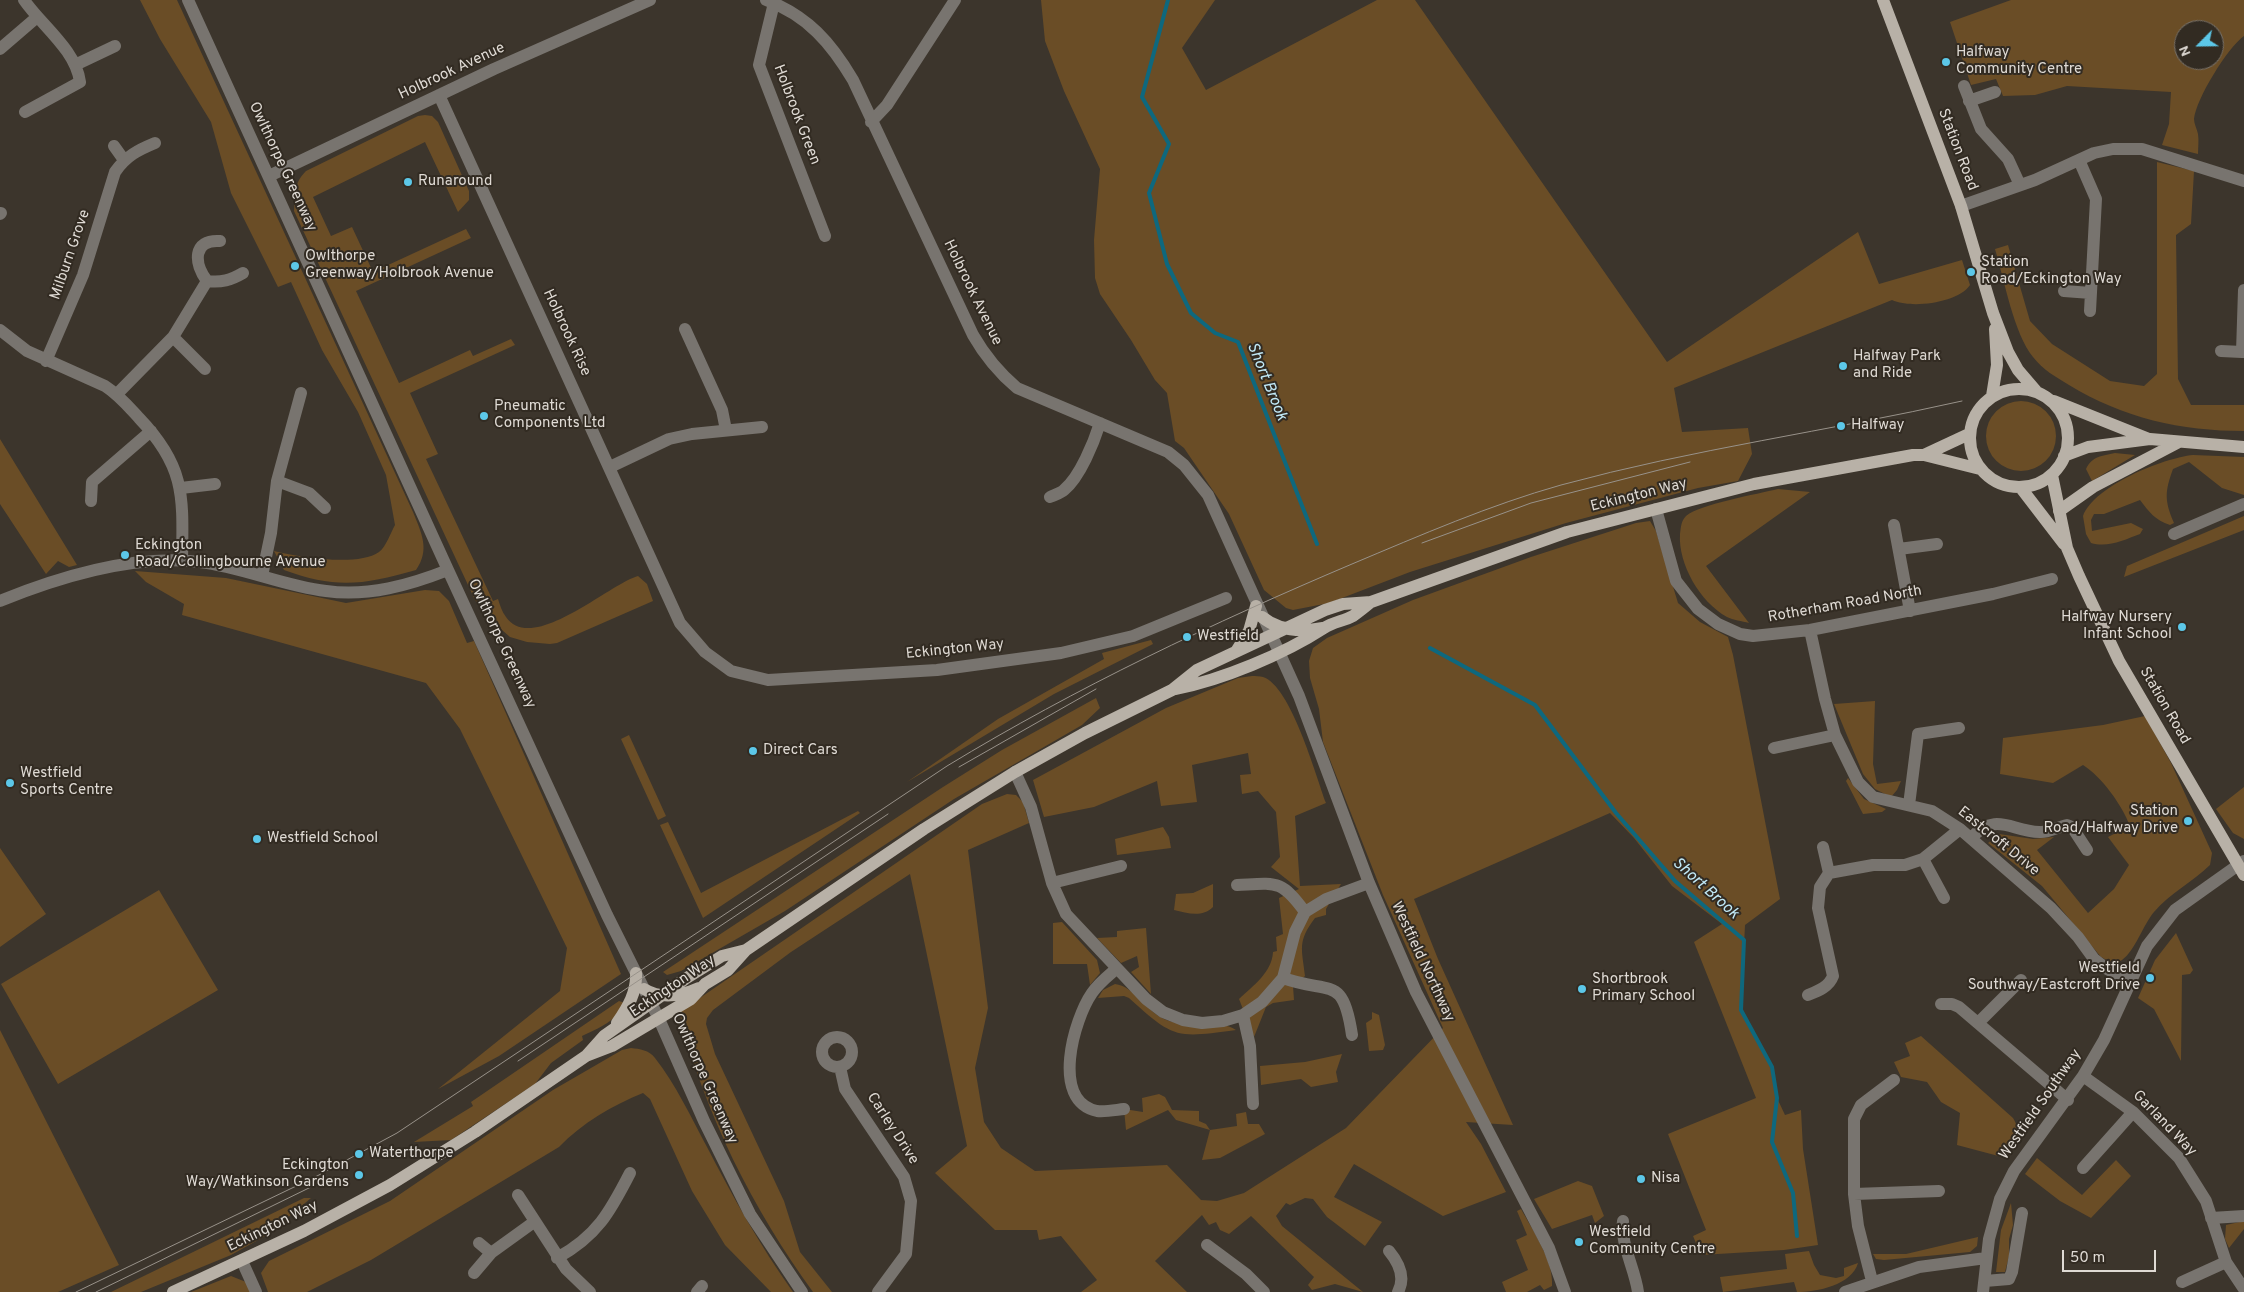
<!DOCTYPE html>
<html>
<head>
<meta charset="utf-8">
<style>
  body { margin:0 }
  #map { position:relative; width:2244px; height:1292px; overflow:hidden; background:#3c352c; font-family:Overpass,sans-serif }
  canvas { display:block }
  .north { position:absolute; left:2174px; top:20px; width:50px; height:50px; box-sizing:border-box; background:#322b22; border:1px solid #777169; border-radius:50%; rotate:247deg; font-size:14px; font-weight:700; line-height:20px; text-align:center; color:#dfdad4 }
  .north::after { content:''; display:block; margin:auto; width:18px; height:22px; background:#5cc7e8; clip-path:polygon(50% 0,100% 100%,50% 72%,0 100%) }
  .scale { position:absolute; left:2062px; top:1250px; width:94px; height:22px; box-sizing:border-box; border:2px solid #dfdad4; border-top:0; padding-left:6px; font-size:15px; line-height:18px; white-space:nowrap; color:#dfdad4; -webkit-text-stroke:4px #322b22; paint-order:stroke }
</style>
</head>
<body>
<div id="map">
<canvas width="2244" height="1292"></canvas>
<div class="north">N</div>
<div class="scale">50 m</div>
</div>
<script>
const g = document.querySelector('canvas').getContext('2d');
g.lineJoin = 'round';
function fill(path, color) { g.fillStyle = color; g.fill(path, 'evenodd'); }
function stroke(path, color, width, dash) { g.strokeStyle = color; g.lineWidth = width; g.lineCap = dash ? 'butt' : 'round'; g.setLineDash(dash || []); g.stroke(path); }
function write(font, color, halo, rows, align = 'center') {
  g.font = font + ' Overpass,sans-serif'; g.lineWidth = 4; g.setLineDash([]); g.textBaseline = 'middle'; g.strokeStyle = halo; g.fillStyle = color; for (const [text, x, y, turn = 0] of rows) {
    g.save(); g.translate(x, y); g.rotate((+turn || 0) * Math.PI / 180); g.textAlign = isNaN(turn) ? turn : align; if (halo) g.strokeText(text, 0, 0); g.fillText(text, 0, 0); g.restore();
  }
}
fill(new Path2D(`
  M 140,0 L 177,0 L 413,512 C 422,534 430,550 416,570 C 364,585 335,589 284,570 L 274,551 C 299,557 358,567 379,552 C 386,547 391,532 395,525 L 386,475 L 358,412 L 322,350 L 291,282 L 278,287 L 231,193 L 211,122 L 160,39 Z
  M 1041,0 L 1215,0 L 1182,48 L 1206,90 L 1377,0 L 1415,0 L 1667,362 L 1858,232 L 1879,284 L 1962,260 L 1970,285 C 1958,303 1911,309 1892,300 L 1674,388 L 1682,432 L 1748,428 L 1752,454 L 1738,481 L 1698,488 L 1566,523 L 1410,572 L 1329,603 L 1293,610 L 1286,608 L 1264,590 L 1229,514 L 1184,448 L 1175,441 L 1167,393 L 1155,380 L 1131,340 L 1100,294 L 1095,278 L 1094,240 L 1100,169 L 1064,91 L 1045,41 Z
  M 2011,0 L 2244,0 L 2244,36 C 2228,47 2196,99 2194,119 C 2194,124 2197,129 2198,134 C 2199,140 2198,148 2198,154 L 2162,145 L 2169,124 L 2171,92 L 2067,86 L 2035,95 L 2003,96 L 1996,79 L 1971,85 L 1950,22 ZM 2184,30 L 2214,30 L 2214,60 L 2184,60 Z
  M 425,115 L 432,116 L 438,122 L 469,191 L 469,200 L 458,212 L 425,142 L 313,197 L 331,236 L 352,227 L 373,272 L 466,229 L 471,238 L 356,291 L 399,383 L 470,350 L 473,356 L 511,339 L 515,345 L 410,393 L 438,454 L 426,459 L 493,601 L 498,599 C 500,605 502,612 506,617 C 532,655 609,584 638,576 L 647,584 L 653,601 L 557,643 L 550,644 L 527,642 L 510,637 L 495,624 L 475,600 L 294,211 C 296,194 293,184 306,171 L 418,116 Z
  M 2157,162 L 2194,171 L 2191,224 L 2176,235 L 2178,379 L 2191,405 L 2244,405 L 2244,431 C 2181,431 2123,418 2069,385 C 2056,377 2043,370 2033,357 C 2014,334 2004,279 1995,249 L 2008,245 L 2030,321 L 2052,344 L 2110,381 L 2144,386 L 2157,374 Z
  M1986 436a35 35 0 1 1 70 0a35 35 0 1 1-70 0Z
  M 0,439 L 77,565 L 69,567 L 58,561 L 46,574 L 0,504 Z
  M 2115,453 L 2135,455 L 2092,481 L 2086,469 C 2092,456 2102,456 2115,453 Z
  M 2193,455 L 2244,457 L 2244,495 L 2222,488 L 2189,462 L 2173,469 C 2165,491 2164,500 2174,523 L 2170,525 C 2155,520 2149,512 2140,500 L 2104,514 L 2094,514 L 2091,520 L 2092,531 L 2131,523 L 2143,529 L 2140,534 C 2124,540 2108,548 2091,543 L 2086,534 L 2083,516 C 2094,486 2163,458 2193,455 Z
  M 1778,489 L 1810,492 L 1706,566 L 1749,623 C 1742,621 1733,620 1727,617 C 1700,602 1678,564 1680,534 C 1681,527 1681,521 1686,516 C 1700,504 1758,494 1778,489 Z
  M 2244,516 L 2244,530 L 2124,577 L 2127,566 Z
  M 1650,521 L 1656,531 L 1678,603 L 1700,622 L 1728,637 L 1733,655 L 1780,899 L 1745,925 L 1741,1010 L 1772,1067 L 1777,1098 L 1785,1115 L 1801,1110 L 1803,1149 L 1818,1245 L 1784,1250 L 1701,1255 L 1693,1236 L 1706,1230 L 1668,1134 L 1756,1098 L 1694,942 L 1722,924 L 1672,886 L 1634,838 L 1610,813 L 1414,899 L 1438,959 L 1513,1125 L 1466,1122 L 1481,1144 L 1506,1192 L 1443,1216 L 1354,1164 L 1334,1197 L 1382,1222 L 1365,1246 L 1327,1217 L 1313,1199 L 1305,1198 L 1290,1205 L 1286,1203 L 1276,1216 L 1282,1226 L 1363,1292 L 1335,1284 L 1312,1290 L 1308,1285 L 1314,1277 L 1251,1216 L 1229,1234 L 1220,1230 L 1216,1222 L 1209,1225 L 1202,1215 L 1155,1261 L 1187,1292 L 1081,1292 L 1097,1280 L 1061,1236 L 1039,1240 L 1037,1230 L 995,1230 L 935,1173 L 967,1146 L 910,874 L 791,952 L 713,1010 L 707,1018 L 706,1024 L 715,1054 L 784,1201 L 800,1252 L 832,1292 L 813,1292 C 754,1211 704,1113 680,1015 L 681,1011 L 982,804 L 1007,794 L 1016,795 L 1023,802 L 1029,823 L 968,850 L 988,1008 L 975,1068 L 984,1122 L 1001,1148 L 1035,1171 L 1167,1165 L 1201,1200 L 1217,1201 L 1244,1193 L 1346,1128 L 1443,1028 L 1383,895 L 1323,742 L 1319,709 L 1310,678 L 1309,661 L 1313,648 L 1327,638 L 1413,600 L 1531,557 L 1636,523 Z
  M 135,571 L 226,578 L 346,603 L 425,590 L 439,591 L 449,601 L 467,643 L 474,641 L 621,974 L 499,1056 L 438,1089 L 560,991 L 567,948 L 460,729 L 426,683 L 182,615 L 184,604 L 146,582 Z
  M 1151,640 L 1153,644 L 1054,694 L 907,782 L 998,719 L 1104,659 L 1102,653 Z
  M 1252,676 C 1255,676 1260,676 1263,677 C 1291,686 1316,776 1326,803 L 1295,816 L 1300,886 L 1341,884 L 1326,909 L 1326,915 L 1315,918 C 1297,942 1302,948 1305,976 L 1293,986 L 1294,1000 L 1273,1003 L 1266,1007 L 1254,1037 L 1239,999 C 1253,986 1272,972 1273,952 L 1277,951 L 1276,937 L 1283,934 L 1279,898 L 1299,889 L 1271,867 L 1280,857 L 1276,812 L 1258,791 L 1242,794 L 1240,775 L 1251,774 L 1248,753 L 1192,765 L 1197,802 L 1161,806 L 1157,781 L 1094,807 L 1044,817 L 1033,780 L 1166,708 L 1238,678 Z
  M 1096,698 L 1100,708 L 1082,725 L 954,799 L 785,911 L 681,971 L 667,975 L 663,972 L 943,787 L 1002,750 Z
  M 1875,701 L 1873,764 L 1877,784 L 1901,781 L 1897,790 L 1891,797 L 1875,789 L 1863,774 L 1834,704 Z
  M 2145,716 L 2171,763 L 2212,853 L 2210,865 C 2193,882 2170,893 2154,912 C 2143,925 2135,951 2122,960 C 2115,965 2107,960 2101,957 L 2042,886 L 1988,843 L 1999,834 L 2033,839 L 2054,837 L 2037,850 L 2088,913 L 2114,889 L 2129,865 L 2108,837 L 2130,826 C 2122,805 2102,777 2083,765 L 2053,783 L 2000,774 L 2003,738 L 2103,725 Z
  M 629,735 L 666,816 L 658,820 L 621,739 Z
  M 1848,778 L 1864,799 L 1886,809 L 1882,812 L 1863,814 L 1846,781 Z
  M 2244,787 L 2244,839 L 2233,833 L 2216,809 Z
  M 858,811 L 860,813 L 703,918 L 660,825 L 668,822 L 701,893 Z
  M 1163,827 L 1169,837 L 1171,848 L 1117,855 L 1115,839 Z
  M 0,848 L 46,914 L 0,947 Z
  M 1213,884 L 1213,907 C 1202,918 1187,913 1174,910 L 1176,894 L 1193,893 Z
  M 159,890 L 218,990 L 58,1084 L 1,984 Z
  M 1062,922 L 1097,960 L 1100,973 L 1090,985 L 1087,964 L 1053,964 L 1053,923 Z
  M 1146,928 L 1151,994 L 1131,972 L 1139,967 L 1137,956 L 1121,963 L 1097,938 L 1117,937 L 1117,931 Z
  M 2176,933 L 2193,970 L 2190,974 L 2182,975 L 2181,1061 L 2154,1009 L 2138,998 L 2155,960 Z
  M 1115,984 C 1134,986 1146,1011 1164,1019 C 1185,1029 1219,1018 1236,1030 C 1176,1038 1174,1039 1129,998 L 1124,996 L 1098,998 L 1103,990 Z
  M 619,1001 L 625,1003 C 617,1021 599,1028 582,1036 L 583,1040 L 551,1063 L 535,1084 L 451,1140 L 414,1142 L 473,1106 L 471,1102 Z
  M 1372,1012 L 1379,1015 L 1385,1045 L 1383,1050 L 1369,1051 L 1366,1023 L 1372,1019 Z
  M 0,1030 L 119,1265 L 58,1292 L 0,1292 Z
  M 1921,1036 L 2013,1118 C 2023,1135 2018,1143 2006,1158 L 1957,1145 L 1960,1113 L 1941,1102 L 1927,1082 L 1901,1077 L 1894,1062 L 1910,1056 L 1905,1043 Z
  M 631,1048 C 640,1049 649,1050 655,1058 C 676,1085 691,1117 707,1147 C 733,1197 760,1246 793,1292 L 771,1292 L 725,1245 L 692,1191 L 650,1099 L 643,1093 C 613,1105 582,1123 559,1147 L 371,1260 L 307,1292 L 268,1292 L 261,1273 L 269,1261 L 390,1201 L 553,1090 L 622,1050 Z
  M 1342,1054 L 1336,1072 L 1338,1082 L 1311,1087 L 1301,1079 L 1261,1085 L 1260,1066 L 1305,1062 Z
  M 1159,1094 L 1165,1097 L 1172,1110 L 1199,1111 L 1199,1121 L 1206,1124 L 1210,1130 L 1237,1126 L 1236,1114 L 1246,1112 L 1248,1124 L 1259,1124 L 1265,1134 L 1220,1158 L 1202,1160 L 1210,1130 L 1176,1120 L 1168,1110 L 1126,1130 L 1124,1109 L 1143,1112 L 1142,1098 Z
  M 2037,1158 L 2082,1195 L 2116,1160 L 2131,1176 L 2091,1218 L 2060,1201 L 2025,1174 Z
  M 1578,1181 L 1592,1186 L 1604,1216 L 1595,1223 L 1592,1215 L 1552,1229 L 1534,1199 Z
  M 304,1198 L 311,1198 L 267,1235 L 231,1255 L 141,1292 L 111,1292 Z
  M 2011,1203 L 2013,1225 L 2009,1239 L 2009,1256 L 2005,1272 L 1996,1272 L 2001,1230 Z
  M 1521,1209 C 1533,1231 1554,1261 1552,1286 L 1544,1290 L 1540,1285 L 1527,1292 L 1506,1292 L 1502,1282 L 1528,1270 L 1516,1240 L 1527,1235 L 1517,1211 Z
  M 2244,1221 L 2244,1229 L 2229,1248 L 2225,1239 L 2226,1225 Z
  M 1978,1237 L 1977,1246 L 1970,1252 L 1884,1260 L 1876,1259 L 1873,1254 L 1906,1254 Z
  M 1809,1251 L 1814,1265 L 1820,1275 L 1836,1278 L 1844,1276 L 1844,1268 L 1858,1263 C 1852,1285 1817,1292 1797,1292 L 1794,1282 L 1723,1292 L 1720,1277 L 1787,1269 L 1785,1254 Z
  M 231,1276 L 246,1282 L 253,1292 L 191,1292 Z`), '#6a4d26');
stroke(new Path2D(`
  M 1168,0 L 1142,97 L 1169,144 L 1149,193 L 1167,264 L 1191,313 L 1215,333 L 1238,342 L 1317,544
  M 1430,648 L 1535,705 L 1616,813 L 1675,881 L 1744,940 L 1741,1010 L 1772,1067 L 1777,1098 L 1772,1142 L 1793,1193 L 1797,1236`), '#0e687e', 4);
stroke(new Path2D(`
  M 24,0 C 41,25 76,50 80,82 L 25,112
  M 188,0 L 448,570 L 607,915 L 659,1019 L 704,1121 L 750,1214 L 802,1292
  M 766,0 C 808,16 831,43 853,80 L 973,335 C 985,356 998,372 1017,388 L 1168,452 L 1184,465 L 1208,495 L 1299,696 L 1369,883 L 1416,992 L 1549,1248 L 1565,1292
  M 774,3 L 759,65 L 825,236
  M 0,49 L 36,18
  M 75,65 L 115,46
  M 1964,86 L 1981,129 L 2008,159 L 2020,185
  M 439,95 L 680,623 L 705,652 L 731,671 L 768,680 L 937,670 L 1061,653 L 1133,636 L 1226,598
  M 1969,101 L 1995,92
  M 871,122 L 887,105 L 955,0
  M 114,146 L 124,160
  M 2079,160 L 2096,199 L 2090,311
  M 269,176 L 494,69 L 650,0
  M 1961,206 L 2035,180 L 2094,153 L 2113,149 L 2142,149 L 2244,181
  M 0,214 L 1,213
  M 220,241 C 192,239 194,264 207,281 C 221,283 231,280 243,273
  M 2244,290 L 2242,352 L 2244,352
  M 2064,291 L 2091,293
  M 685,329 L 722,410 L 726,430
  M 0,330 L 27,351 L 105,386 C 119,395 128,406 139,418 C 186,467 183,497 182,561
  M 173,337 L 205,369
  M 2221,351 L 2242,352
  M 46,361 L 83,275 L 115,172 C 126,156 138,150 155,143
  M 117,394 L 173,337 L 207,281
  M 610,467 L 669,439 L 692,434 L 762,427
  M 277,481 L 309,493 L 325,508
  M 181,488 L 215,484
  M 1050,497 C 1054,495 1061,493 1064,490 C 1080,477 1094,442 1100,423
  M 91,501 L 92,482 L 151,431
  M 1656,509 L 1676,581 L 1698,609 L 1718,624 L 1740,634 L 1753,636 L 1810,630 L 1993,594 L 2052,579
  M 1894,525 L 1910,611
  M 2174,534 L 2244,504
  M 1899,549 L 1937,544
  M 262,576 L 271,533 L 277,481 L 301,393
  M 0,601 C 59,577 136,554 200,562 C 243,567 283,586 326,591 C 368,597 410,585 448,570
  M 1810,630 L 1825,699 L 1835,735 L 1858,782 L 1873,797 L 1932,811 L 1960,829 L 2051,908 L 2078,937 L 2094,959 L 2107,969 L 2132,982
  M 1774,748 L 1835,735
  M 1015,772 L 1031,807 L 1052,883 L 1066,914 L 1146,999 L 1163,1012 L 1183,1020 L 1202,1023 L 1223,1021 L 1243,1015 L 1262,1002 L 1283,978 L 1295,932 L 1305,912 L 1326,899 L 1369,883
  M 1909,805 L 1918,734 L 1959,728
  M 1971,838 C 1998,810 2012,833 2041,832 C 2050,832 2058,827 2067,825 L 2072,827 L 2087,850
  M 1823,847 L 1829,873
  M 1923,859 L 1944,898
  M 1829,873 L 1873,865 L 1905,865 L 1923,859 L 1960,829
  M 1052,883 L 1121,866
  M 1237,885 C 1276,883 1281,879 1305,912
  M 1116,969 C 1108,976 1098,984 1092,993 C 1074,1019 1050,1101 1097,1111 C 1105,1112 1115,1110 1124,1109
  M 1283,978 C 1331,995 1343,974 1352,1035
  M 1808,995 C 1818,991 1829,987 1833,976 L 1818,908 L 1820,887 L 1829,873
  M 1941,1004 L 1952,1004 L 1959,1007 L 2068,1100
  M 1243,1015 L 1250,1046 L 1253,1104
  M 1978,1023 L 2021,980
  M822 1052a15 15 0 1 1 30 0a15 15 0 1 1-30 0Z
  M 840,1067 L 845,1089 L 904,1177 L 911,1201 L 906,1254 L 878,1292
  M 2083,1076 L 2133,1112 L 2179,1158 L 2206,1201 L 2226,1262 L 2244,1289
  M 2083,1168 L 2133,1112
  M 1854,1194 L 1939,1191
  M 518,1195 L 566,1269 L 590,1292
  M 2211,1218 L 2244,1216
  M 1623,1221 C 1620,1243 1635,1269 1638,1292
  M 479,1243 L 491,1253
  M 1207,1245 L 1246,1274 L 1264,1292
  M 1389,1251 C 1399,1263 1406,1277 1398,1292
  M 557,1258 C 597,1236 610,1212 630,1173
  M 242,1261 L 256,1292
  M 474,1273 L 491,1253 L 534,1222
  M 1872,1281 L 1858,1226 L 1854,1194 L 1854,1119 L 1861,1105 L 1894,1080
  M 1985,1281 L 2009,1279 L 2012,1272 L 2022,1213
  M 2182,1282 L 2226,1262
  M 697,1292 L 702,1286
  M 1845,1292 L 1919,1267 L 1986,1258
  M 1983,1292 L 1989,1239 L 2000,1199 L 2014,1171 L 2083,1076 L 2104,1040 L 2147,946 L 2175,910 L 2244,861`), '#78746f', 12);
stroke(new Path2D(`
  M 1883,0 L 1961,206 L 1993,313 L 2008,352 L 2018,370 L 2036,391
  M1970 438a49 49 0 1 1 98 0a49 49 0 1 1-98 0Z
  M 1992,396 L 1997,365 L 1995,329
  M 2054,401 L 2149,439
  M 1924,455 L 1969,434
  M 2064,456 L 2088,447 L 2150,439 L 2244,447
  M 2052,475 L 2067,548 L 2079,576 L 2119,661 L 2244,875
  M 2021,488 L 2064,544
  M 2059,511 L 2093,487 L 2179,442
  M 1262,617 C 1279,631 1302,632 1323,628
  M 1237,650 L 1249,631 L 1256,606
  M 1175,689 C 1222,680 1284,654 1324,628 C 1333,622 1344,621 1353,616 C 1359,612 1365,607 1371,602 L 1567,532 L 1754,484 L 1913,455 L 1924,455 L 1980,469
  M 644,989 C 662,1000 681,996 699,988
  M 617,1023 C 628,1007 637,992 636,973
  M 587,1055 L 604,1036 L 685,979 L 722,956 L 746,950
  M 173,1292 L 304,1231 L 390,1185 L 475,1132 L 586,1056 L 612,1046 L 691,999 L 705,984 L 728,970 L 746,950 L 924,829 L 1015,772 L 1085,733 L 1172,690 L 1197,670 L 1325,610 L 1343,604 L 1371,602`), '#b8b1a7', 12);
stroke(new Path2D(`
  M 1422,543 L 1531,503 L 1690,462
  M 959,767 L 1096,689
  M 518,1061 L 888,814
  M 76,1292 L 317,1176 L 397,1133 L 947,766 C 1077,687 1213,623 1352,564 C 1421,535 1490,505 1561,485 C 1693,449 1829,431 1962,401
  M 96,1292 L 311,1187`), '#98928a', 1);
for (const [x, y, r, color] of [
  [1946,62,5,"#5cc7e8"],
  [408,182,5,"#5cc7e8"],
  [295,266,5,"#5cc7e8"],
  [1971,272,5,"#5cc7e8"],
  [1843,366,5,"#5cc7e8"],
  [484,416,5,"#5cc7e8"],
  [1841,426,5,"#5cc7e8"],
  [125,555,5,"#5cc7e8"],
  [2182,627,5,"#5cc7e8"],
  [1187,637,5,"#5cc7e8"],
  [753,751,5,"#5cc7e8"],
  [10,783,5,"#5cc7e8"],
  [2188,821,5,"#5cc7e8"],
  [257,839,5,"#5cc7e8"],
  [2150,978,5,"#5cc7e8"],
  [1582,989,5,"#5cc7e8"],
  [359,1154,5,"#5cc7e8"],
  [359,1175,5,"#5cc7e8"],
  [1641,1179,5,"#5cc7e8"],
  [1579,1242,5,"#5cc7e8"]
]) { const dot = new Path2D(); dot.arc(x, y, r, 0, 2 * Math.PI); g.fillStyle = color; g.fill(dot); stroke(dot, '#322b22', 2); }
write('15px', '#dfdad4', '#322b22', [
  ["Halfway",1956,53],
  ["Community Centre",1956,70],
  ["Runaround",418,182],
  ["Owlthorpe",305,257],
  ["Greenway/Holbrook Avenue",305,274],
  ["Station",1981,263],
  ["Road/Eckington Way",1981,280],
  ["Halfway Park",1853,357],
  ["and Ride",1853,374],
  ["Pneumatic",494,407],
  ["Components Ltd",494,424],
  ["Halfway",1851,426],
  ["Eckington",135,546],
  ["Road/Collingbourne Avenue",135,563],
  ["Halfway Nursery",2172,618,"right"],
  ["Infant School",2172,635,"right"],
  ["Westfield",1197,637],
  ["Direct Cars",763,751],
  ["Westfield",20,774],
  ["Sports Centre",20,791],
  ["Station",2178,812,"right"],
  ["Road/Halfway Drive",2178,829,"right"],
  ["Westfield School",267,839],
  ["Westfield",2140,969,"right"],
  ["Southway/Eastcroft Drive",2140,986,"right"],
  ["Shortbrook",1592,980],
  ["Primary School",1592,997],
  ["Waterthorpe",369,1154],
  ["Eckington",349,1166,"right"],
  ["Way/Watkinson Gardens",349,1183,"right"],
  ["Nisa",1651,1179],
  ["Westfield",1589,1233],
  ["Community Centre",1589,1250]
], 'left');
write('15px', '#dfdad4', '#322b22', [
  ["Holbrook Avenue",452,72,-25],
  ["Holbrook Green",796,115,69],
  ["Station Road",1957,150,69],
  ["Owlthorpe Greenway",282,167,65],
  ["Milburn Grove",71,255,-71],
  ["Holbrook Avenue",972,293,64],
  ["Holbrook Rise",566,333,65],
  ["Eckington Way",1639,496,-14],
  ["Rotherham Road North",1845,605,-10],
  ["Owlthorpe Greenway",501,644,65],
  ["Eckington Way",955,650,-6],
  ["Station Road",2164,706,60],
  ["Eastcroft Drive",1998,842,39],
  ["Westfield Northway",1422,962,65],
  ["Eckington Way",673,987,-34],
  ["Owlthorpe Greenway",704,1079,66],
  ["Westfield Southway",2041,1105,-55],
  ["Garland Way",2164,1124,46],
  ["Carley Drive",892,1129,57],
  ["Eckington Way",273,1227,-26]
]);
write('italic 16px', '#c1e9f7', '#322b22', [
  ["Short Brook",1266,382,68],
  ["Short Brook",1705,889,42]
]);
</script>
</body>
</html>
